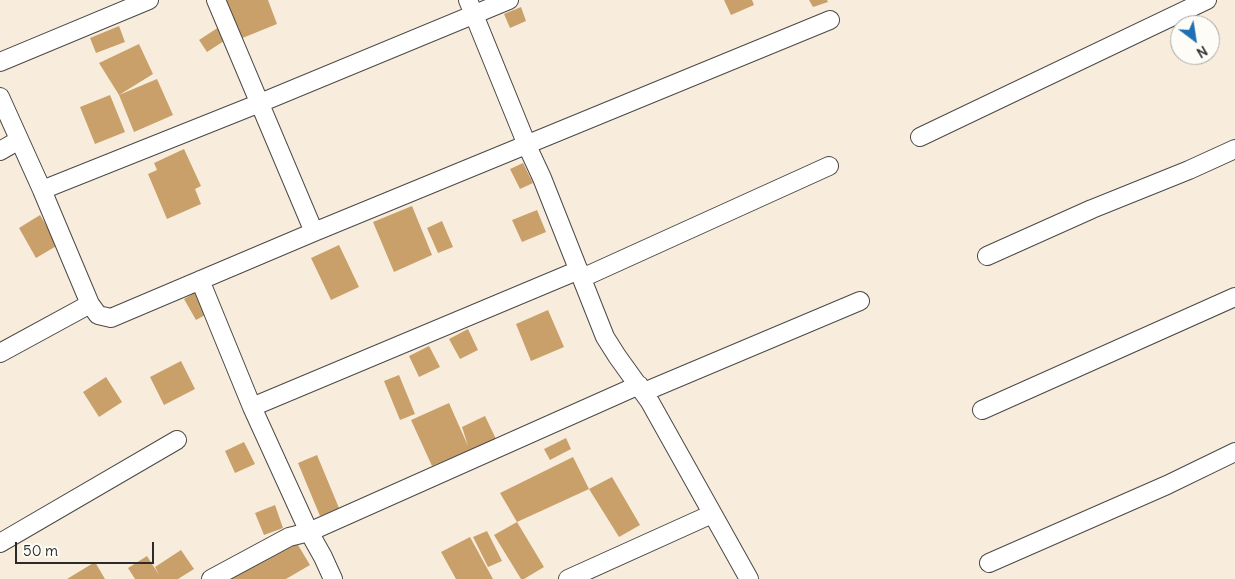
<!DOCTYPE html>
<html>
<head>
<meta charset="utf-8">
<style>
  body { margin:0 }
  #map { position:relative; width:1235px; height:579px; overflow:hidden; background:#f8eddc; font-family:Delius,sans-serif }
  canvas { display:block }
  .north { position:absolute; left:1170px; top:15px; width:50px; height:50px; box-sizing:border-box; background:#fdfcf7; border:1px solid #a9a8a5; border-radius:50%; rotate:149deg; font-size:14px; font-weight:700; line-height:20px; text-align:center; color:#2b2b2b }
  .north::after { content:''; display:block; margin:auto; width:18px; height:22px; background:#1f6fb2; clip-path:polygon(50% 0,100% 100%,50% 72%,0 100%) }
  .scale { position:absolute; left:15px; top:542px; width:139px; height:22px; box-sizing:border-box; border:2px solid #2b2b2b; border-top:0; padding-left:6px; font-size:15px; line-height:18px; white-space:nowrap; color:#2b2b2b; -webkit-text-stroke:4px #fdfcf7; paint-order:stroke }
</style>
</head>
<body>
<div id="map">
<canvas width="1235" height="579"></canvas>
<div class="north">N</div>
<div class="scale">50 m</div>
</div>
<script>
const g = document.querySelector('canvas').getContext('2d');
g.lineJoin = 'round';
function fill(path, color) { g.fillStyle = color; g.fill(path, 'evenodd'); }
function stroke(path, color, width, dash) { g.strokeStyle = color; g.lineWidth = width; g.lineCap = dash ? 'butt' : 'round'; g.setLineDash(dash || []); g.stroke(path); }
fill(new Path2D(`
  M 224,0 L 268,0 L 277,24 L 240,39 Z
  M 724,0 L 752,0 L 754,5 L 731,15 Z
  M 809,0 L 827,0 L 828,2 L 813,7 Z
  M 521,7 L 526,21 L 510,28 L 504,14 Z
  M 119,26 L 125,42 L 96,53 L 90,38 Z
  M 219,27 L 227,39 L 207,52 L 199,40 Z
  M 139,44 L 153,74 L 119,95 L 99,63 Z
  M 157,79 L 173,115 L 134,132 L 119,95 Z
  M 110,95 L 125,132 L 95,144 L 80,107 Z
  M 184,149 L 201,186 L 195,189 L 201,204 L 167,219 L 148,174 L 157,170 L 154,163 Z
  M 523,163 L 533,183 L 520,189 L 510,169 Z
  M 412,206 L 432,255 L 394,272 L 373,222 Z
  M 537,210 L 546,232 L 522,242 L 512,220 Z
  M 40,215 L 58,245 L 36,258 L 19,228 Z
  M 442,221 L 453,247 L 438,253 L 427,228 Z
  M 339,245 L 359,287 L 331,300 L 311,258 Z
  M 196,292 L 207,314 L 196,320 L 184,299 Z
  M 548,310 L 564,347 L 531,361 L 516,324 Z
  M 468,329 L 478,350 L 460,359 L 449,339 Z
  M 429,346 L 440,367 L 419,377 L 409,356 Z
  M 181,361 L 195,389 L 164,405 L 150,377 Z
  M 399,375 L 415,414 L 400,420 L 384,381 Z
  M 106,377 L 122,402 L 99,417 L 83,392 Z
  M 449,403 L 468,446 L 462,427 L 485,416 L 496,439 L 432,466 L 411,420 Z
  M 566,438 L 571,449 L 550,460 L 544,449 Z
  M 244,442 L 255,464 L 235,473 L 225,451 Z
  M 317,455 L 339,508 L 320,516 L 298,463 Z
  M 573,457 L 589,489 L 517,522 L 544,567 L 524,579 L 521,579 L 494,535 L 517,522 L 500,493 Z
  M 612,477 L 640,525 L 619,537 L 589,489 Z
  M 275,505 L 283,528 L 264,535 L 255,513 Z
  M 487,531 L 502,561 L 488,567 L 473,537 Z
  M 470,537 L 493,579 L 456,579 L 441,552 Z
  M 295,540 L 310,565 L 286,579 L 228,579 Z
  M 181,550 L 194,569 L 178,579 L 135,579 L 128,568 L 147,556 L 159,575 L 155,567 Z
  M 95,562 L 105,579 L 67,579 Z`), '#c9a06a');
const minor = new Path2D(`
  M 216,0 L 314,232
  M 468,0 L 529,150 L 542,178 L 605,337 L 617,356 L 650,402 L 749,579
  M 0,62 L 149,0
  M 0,97 L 42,190 L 90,304 L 98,315 L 111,318 L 314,232 L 830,20
  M 920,137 L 1207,0
  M 0,151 L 19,140
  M 42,190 L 260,103 L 509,0
  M 987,256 L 1092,209 L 1189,170 L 1235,149
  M 582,278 L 829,166
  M 200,280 L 252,407 L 309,532 L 323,557 L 333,579
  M 0,353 L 90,304
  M 644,392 L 860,301
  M 252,407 L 579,270
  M 982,410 L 1235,297
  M 0,543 L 177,440
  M 989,563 L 1167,485 L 1235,452
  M 211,579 L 289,537 L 309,532 L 639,385
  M 568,579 L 712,514`);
stroke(minor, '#4a4846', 20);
stroke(minor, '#fff', 18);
</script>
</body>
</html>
